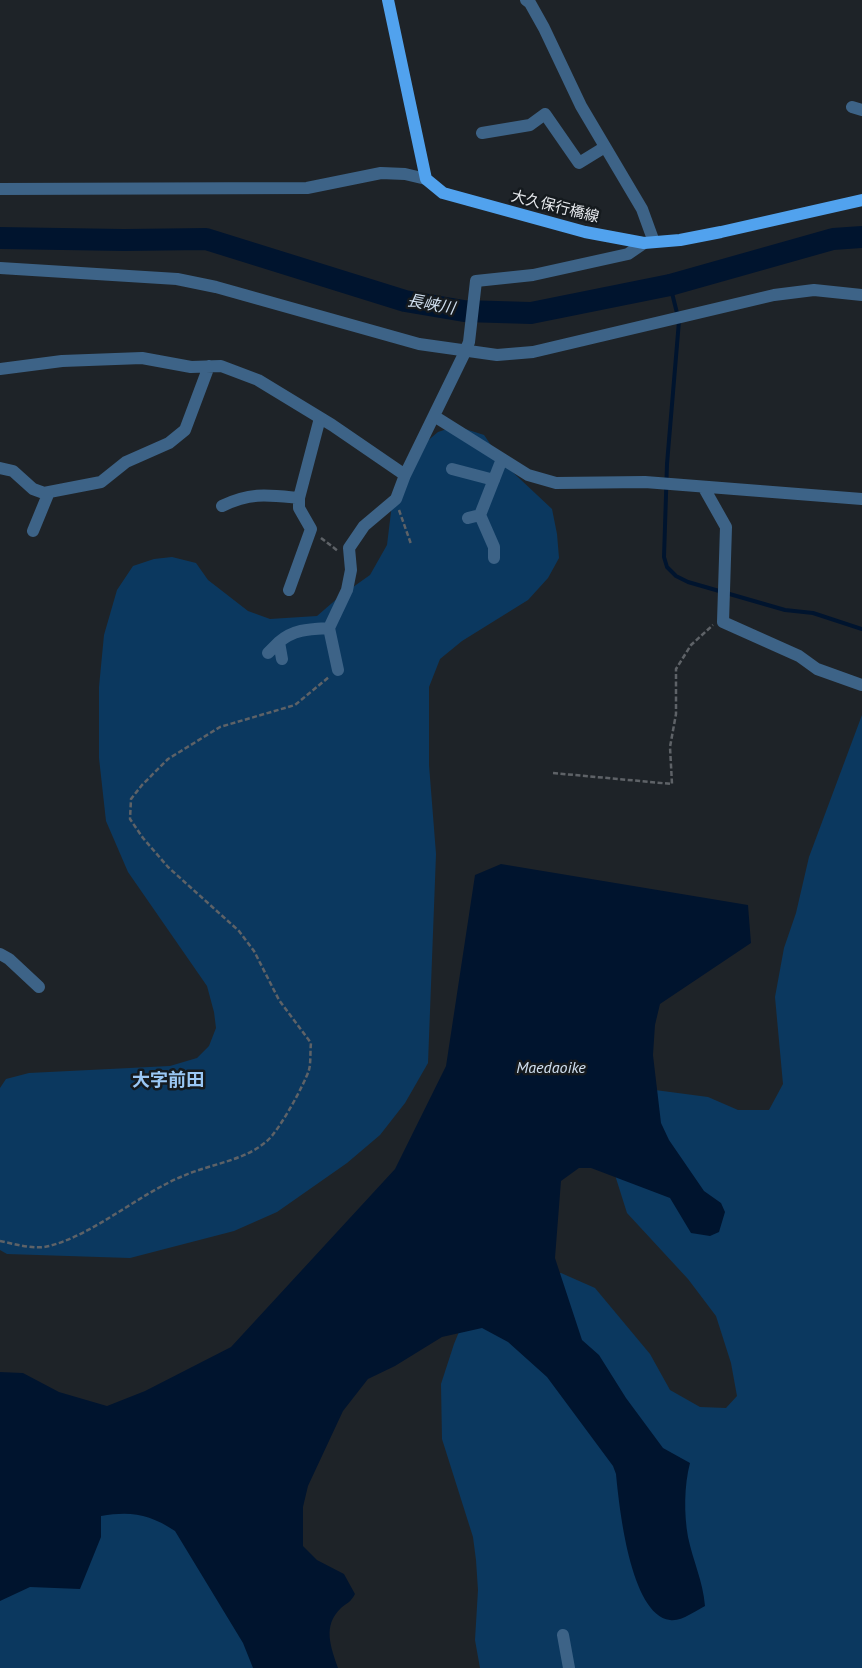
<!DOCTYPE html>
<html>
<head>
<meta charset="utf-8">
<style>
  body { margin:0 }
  canvas { display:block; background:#1e2328 }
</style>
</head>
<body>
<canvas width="862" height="1668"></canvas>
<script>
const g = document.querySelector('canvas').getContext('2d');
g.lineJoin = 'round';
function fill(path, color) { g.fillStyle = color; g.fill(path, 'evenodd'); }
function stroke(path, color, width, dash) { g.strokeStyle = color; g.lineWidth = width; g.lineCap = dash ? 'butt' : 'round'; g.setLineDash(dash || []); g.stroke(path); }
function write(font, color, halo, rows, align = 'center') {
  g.font = font + ' "PT Sans","Noto Sans JP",sans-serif'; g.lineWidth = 5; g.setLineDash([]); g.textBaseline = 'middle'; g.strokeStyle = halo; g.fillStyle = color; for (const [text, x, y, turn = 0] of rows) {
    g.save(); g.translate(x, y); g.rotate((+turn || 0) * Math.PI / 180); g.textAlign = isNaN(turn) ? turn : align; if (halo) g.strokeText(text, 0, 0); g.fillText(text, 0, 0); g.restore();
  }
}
fill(new Path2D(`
  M 456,426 L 484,435 L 504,464 L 552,509 L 557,534 L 559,558 L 548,578 L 528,600 L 462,641 L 440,659 L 429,687 L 429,765 L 436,854 L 428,1063 L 405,1103 L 380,1135 L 347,1163 L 277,1212 L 234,1231 L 130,1258 L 7,1254 L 0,1250 L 0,1088 L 6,1079 L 29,1073 L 170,1066 L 197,1058 L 209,1046 L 216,1028 L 214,1012 L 207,986 L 128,872 L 106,821 L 99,758 L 99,687 L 104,635 L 117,590 L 133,566 L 154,559 L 172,557 L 196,563 L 208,580 L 248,611 L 270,619 L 317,616 L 339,597 L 370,575 L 387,545 L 392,504 L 419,448 L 438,432 Z
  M 862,715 L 862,1668 L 480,1668 L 475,1640 L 478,1590 L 476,1560 L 473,1537 L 442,1439 L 441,1384 L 454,1344 L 475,1293 L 520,1280 L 561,1273 L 595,1288 L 650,1354 L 670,1390 L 700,1407 L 726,1408 L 737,1396 L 731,1363 L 716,1316 L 688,1279 L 627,1213 L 609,1156 L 655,1090 L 708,1097 L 738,1110 L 769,1110 L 783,1084 L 775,997 L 784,948 L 796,913 L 809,857 Z
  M 152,1496 L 299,1668 L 0,1668 L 0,1591 L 82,1526 L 115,1508 Z`), '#0b385f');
fill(new Path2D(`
  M 501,864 L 748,905 L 751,943 L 660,1004 L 655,1025 L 653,1055 L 661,1123 L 669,1140 L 704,1191 L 721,1203 L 725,1212 L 719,1232 L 710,1236 L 691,1233 L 670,1198 L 591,1168 L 579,1168 L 561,1181 L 555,1258 L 582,1340 L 599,1355 L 626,1398 L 663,1448 L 690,1463 C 684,1486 684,1514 688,1537 C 693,1561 703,1581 705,1606 C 695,1611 681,1622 670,1620 C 630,1615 619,1505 616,1474 L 613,1466 L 547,1377 L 508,1342 L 482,1328 L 442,1337 L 395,1366 L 368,1379 L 343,1411 L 308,1486 L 303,1507 L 303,1546 L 317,1560 L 344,1574 L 355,1594 C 351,1602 347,1603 341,1608 C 322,1626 331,1647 338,1668 L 253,1668 L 243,1643 L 175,1531 C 149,1514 131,1511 101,1516 L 101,1537 L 80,1589 L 30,1587 L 0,1601 L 0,1372 L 23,1373 L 59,1392 L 107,1406 L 145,1391 L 231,1347 L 395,1169 L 446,1066 L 475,875 Z`), '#00142e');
stroke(new Path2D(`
  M 670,285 L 679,321 L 667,464 L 664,557 L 667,567 L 676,576 L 688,582 L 785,610 L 813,613 L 862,629`), '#00142e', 4);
stroke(new Path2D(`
  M 0,238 L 124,240 L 206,239 L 405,301 L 464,311 L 531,313 L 670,285 L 833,239 L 862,237`), '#00142e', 22);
stroke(new Path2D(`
  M 399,510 L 411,544
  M 321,538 L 338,551
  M 553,773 L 672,784 L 670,747 L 676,714 L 676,669 L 691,645 L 713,625
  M 0,1241 C 15,1244 34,1250 49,1246 C 93,1235 139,1194 183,1176 C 210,1164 244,1161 267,1141 C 279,1131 304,1085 309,1070 C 311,1062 310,1052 311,1043 L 279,1000 L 254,951 L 239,931 L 168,867 L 143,838 L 130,819 L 131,799 L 142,785 L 168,759 L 220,727 L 295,705 L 329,677`), '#5e6267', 2.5, [5, 2.5]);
stroke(new Path2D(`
  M 526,0 L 530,3 L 544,28 L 581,106 L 642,209 L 654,242
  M 852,107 L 862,110
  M 482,133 L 530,125 L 545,114 L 579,163 L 605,147
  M 0,189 L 307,188 L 381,173 L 405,174 L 426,179
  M 0,268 L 177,279 L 216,287 L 419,344 L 497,355 L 533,352 L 774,295 L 814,290 L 862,295
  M 0,369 L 62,361 L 142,358 L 191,367 L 221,366 L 258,380 L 332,425 L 405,475
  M 434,416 L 528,475 L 556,483 L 645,482 L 862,499
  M 0,468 L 13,471 L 33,489 L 44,493 L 101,482 L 126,462 L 169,443 L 185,430 L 209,366
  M 452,469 L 494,480
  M 704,488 L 726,527 L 723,622 L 799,656 L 817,669 L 862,685
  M 222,506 C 251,492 268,495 299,498 L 320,418
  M 480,515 L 494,547 L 494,558
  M 468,518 L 480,515 L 502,459
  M 33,531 L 49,492
  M 289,590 L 311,529 L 299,508 L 299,498
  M 268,653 L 279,642
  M 282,659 L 279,642 C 294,629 310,629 329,628
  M 338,670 L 329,628 L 347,590 L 351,570 L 349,548 L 364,526 L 396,499 L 405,475 L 465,352 L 469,342 L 476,281 L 533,275 L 628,254 L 644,243
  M 0,954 L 9,959 L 39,987
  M 563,1635 L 569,1668`), '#3d6387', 12);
stroke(new Path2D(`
  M 388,0 L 426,179 L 443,193 L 585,232 L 644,243 L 680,240 L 721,232 L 862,200`), '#51a2ee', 12);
write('15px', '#e6e9ed', '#151a1e', [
  ["大久保行橋線",555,207,14]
]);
write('italic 16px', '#d1e0f0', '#151a1e', [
  ["長峡川",431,305,10],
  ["Maedaoike",551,1068]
]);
write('bold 18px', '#9ac7f4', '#151a1e', [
  ["大字前田",168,1081]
]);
</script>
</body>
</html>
